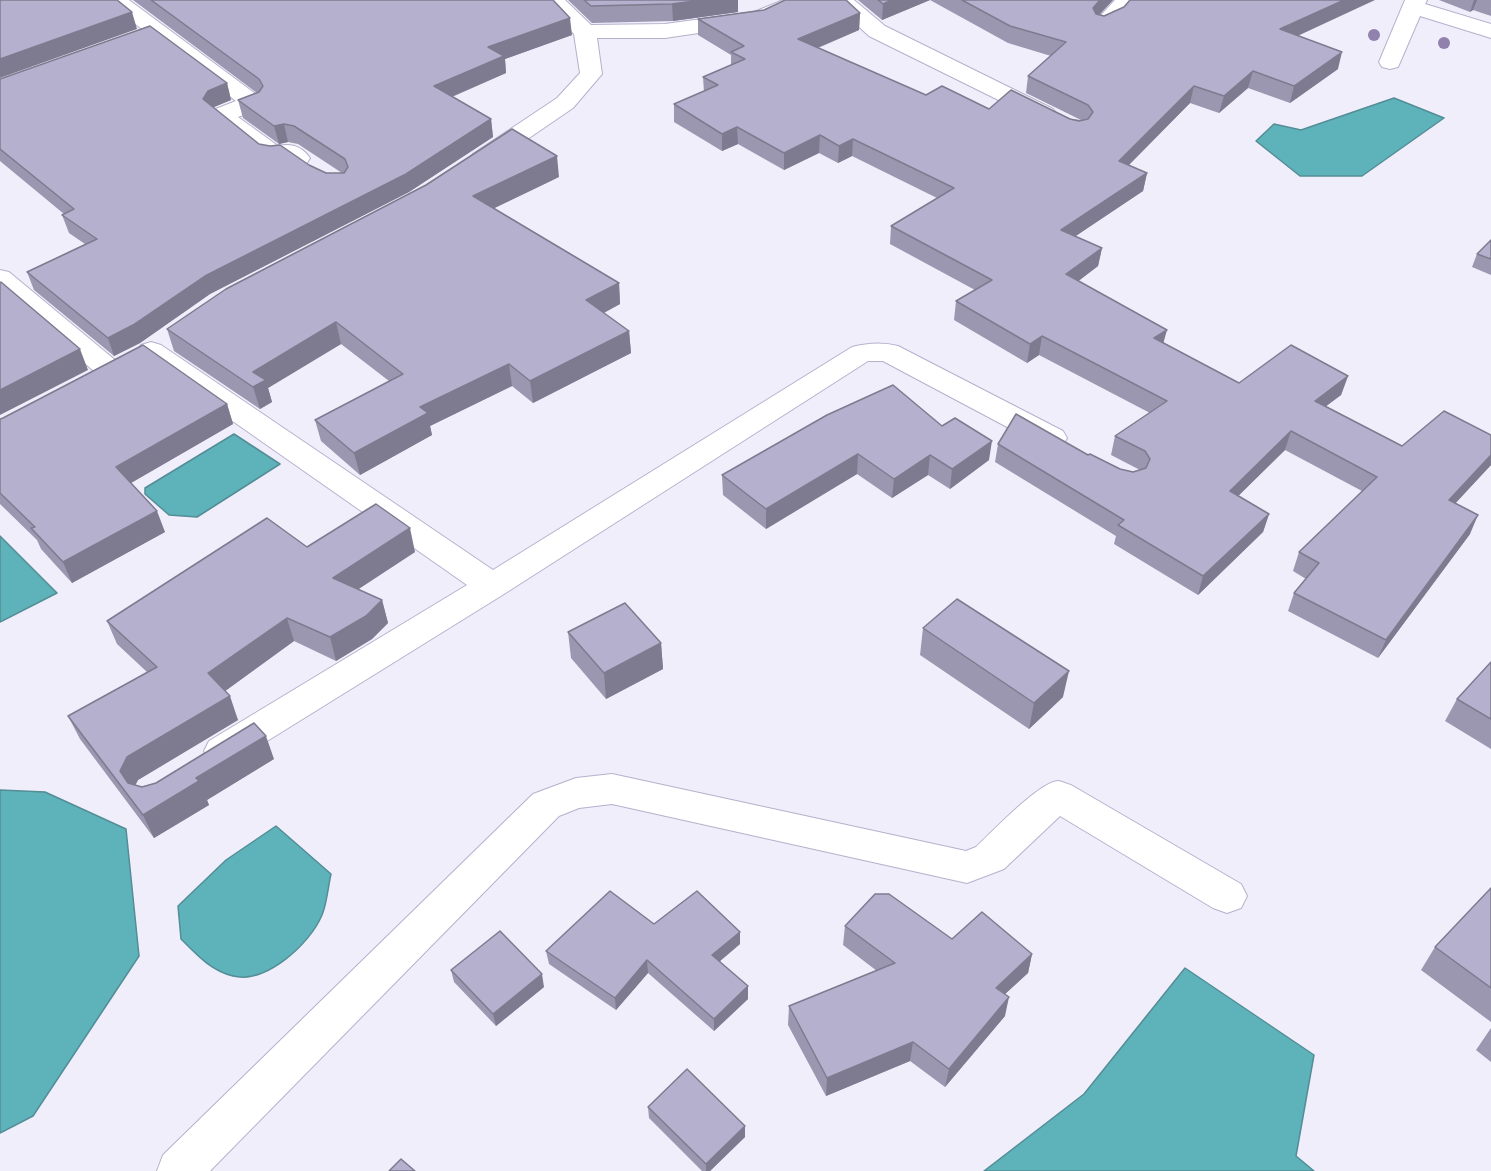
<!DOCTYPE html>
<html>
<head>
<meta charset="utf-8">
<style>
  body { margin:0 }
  canvas { display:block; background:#f1eefb }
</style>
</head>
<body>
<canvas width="1491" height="1171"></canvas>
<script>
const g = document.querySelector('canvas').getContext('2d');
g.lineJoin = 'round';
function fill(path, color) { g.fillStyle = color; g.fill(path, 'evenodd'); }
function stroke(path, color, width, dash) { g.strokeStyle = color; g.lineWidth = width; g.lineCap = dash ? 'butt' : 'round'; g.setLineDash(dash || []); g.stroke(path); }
const water = new Path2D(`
  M 1394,98 L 1444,118 L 1362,176 L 1300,176 L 1256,141 L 1274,124 L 1301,130 Z
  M 234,434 L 280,464 L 197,517 L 169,515 L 145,494 L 145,488 Z
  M 0,536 L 57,593 L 0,622 Z
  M 0,790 L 45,792 L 126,829 L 139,956 L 33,1116 L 0,1133 Z
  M 276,826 L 331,874 C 328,887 327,903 322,915 C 310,944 266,984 233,976 C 211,971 196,954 181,939 L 178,906 L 226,860 Z
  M 1185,968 L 1314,1055 L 1296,1156 L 1314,1171 L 984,1171 L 1084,1094 Z`);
fill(water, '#5eb3bb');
stroke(water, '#538d96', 1.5);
const minor = new Path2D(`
  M 104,0 L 129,0 L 261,98 L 265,103 L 261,108 L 238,117 L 278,146 C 291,143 302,146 310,158 L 307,163 C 297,165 295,164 286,161 C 280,159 273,162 265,160 L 213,120 L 209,115 L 213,110 L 236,101 Z
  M 542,0 L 565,0 L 591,25 L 665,24 L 754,12 L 783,0 L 812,0 L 808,4 L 759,24 L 665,38 L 597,38 L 602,74 L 573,108 L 491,164 L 482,166 L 473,164 L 470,159 L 473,154 L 557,98 L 580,73 L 574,34 Z
  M 830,0 L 854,0 L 885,26 L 1053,109 L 1057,114 L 1053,119 L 1045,121 L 1037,119 L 869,36 Z
  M 1115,0 L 1138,0 C 1128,14 1113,34 1095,30 L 1092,25 Z
  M 1405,0 L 1427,0 L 1425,4 L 1491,24 L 1491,38 L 1420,16 L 1398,67 L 1390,69 L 1382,67 L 1379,62 Z
  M 0,270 L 9,272 L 121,365 L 125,371 L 121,377 L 111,380 L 101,377 L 0,292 Z
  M 151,342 L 161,345 L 493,570 L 852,347 C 867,343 883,342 898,346 L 1063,431 L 1067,438 L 1063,445 L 1052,448 L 1041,445 L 883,361 L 868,361 L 504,594 L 235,761 L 222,765 L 209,761 L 204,751 L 209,741 L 467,585 L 141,357 L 137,351 L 141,345 Z
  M 612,774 L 966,851 L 976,847 C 991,833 1039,782 1058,781 C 1061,781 1067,784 1071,785 L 1241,884 L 1247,896 L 1241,908 L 1227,913 L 1213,908 L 1060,816 L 1004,869 L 967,883 L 612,804 L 579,808 L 559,816 L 210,1171 L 157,1171 L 163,1155 L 533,794 L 576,778 Z`);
stroke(minor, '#b7b0cd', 2);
fill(minor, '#fff');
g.fillStyle = '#9082ad';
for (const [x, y] of [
  [1374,35],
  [1444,43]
]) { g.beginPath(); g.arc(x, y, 6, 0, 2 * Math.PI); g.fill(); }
fill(new Path2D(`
  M 133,0 L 553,0 L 572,35 L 505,59 L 506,73 L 452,97 L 491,119 L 493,137 L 409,192 L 210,294 L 140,343 L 114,356 L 34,290 L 27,272 L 85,244 L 69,233 L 62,215 L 64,214 L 0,161 L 0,79 L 227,83 L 231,100 L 213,107 L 259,144 L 326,173 L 342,173 L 298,144 L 288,142 L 279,144 L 243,118 L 238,100 L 257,93 Z
  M 568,0 L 738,0 L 738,12 L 673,21 L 592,23 Z
  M 858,0 L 1113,0 L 1099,15 L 1298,35 L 1338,69 L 1290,103 L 1248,88 L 1219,113 L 1190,103 L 1129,165 L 1147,173 L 1143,191 L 1075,236 L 1102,248 L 1098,266 L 1078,281 L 1164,343 L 1239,383 L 1348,376 L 1341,395 L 1326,406 L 1402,446 L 1491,435 L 1491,465 L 1455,503 L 1470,534 L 1378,658 L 1288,611 L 1294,593 L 1306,579 L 1293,571 L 1299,552 L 1362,491 L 1285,450 L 1238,496 L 1269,514 L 1263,532 L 1198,595 L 1114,544 L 1116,536 L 995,462 L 998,444 L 1088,455 L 1120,469 L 1133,472 L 1140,470 L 1111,455 L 1115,436 L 1150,413 L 1039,355 L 1027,363 L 954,320 L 956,301 L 975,290 L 890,244 L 891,226 L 937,198 L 852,156 L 838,163 L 819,153 L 784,170 L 738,144 L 722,151 L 674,122 L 674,104 L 704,92 L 703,77 L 731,65 L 731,55 L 698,35 L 698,19 L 860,13 L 859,30 L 818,48 L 926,95 L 989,109 L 1081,120 L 1026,93 L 1028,76 L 1051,56 L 1008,43 L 930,0 L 882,20 Z
  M 1439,0 L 1491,0 L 1491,16 L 1473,10 L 1470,12 Z
  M 559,177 L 494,208 L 619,283 L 620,304 L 604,313 L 629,331 L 631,353 L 533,403 L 512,386 L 430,426 L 432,435 L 360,475 L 321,441 L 315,420 L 389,381 L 341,344 L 268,388 L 272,402 L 260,409 L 174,351 L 167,329 Z
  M 1491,240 L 1491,275 L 1472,267 L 1477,254 Z
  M 227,404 L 233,424 L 131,483 L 165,532 L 72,583 L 41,549 L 37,540 L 0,504 L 0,419 Z
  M 942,426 L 989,460 L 950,489 L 928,475 L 892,498 L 857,474 L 766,529 L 723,495 L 722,475 Z
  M 307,547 L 415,552 L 358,589 L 382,600 L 388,623 L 372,639 L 336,661 L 294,641 L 225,691 L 238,720 L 138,780 L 135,785 L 142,787 L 274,759 L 207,800 L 209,805 L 154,838 L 80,739 L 68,716 L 147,672 L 117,644 L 107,621 Z
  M 923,628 L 1063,697 L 1029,729 L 920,655 Z
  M 568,632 L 661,643 L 663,669 L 606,699 L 571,658 Z
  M 1491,662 L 1491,749 L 1445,721 L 1457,699 Z
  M 1491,888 L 1491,1022 L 1421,970 L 1435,947 Z
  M 654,924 L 740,944 L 720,961 L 748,999 L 714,1031 L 648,973 L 616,1010 L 549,964 L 546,951 Z
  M 845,926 L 952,939 L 1032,954 L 1028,973 L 1005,994 L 1005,1016 L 945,1087 L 910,1061 L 826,1096 L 788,1025 L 789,1006 L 877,971 L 843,945 Z
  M 451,970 L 544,987 L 496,1026 L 454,982 Z
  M 1491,1028 L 1491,1062 L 1476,1050 Z
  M 648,1107 L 745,1137 L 710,1171 L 702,1171 L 649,1118 Z`), '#9b97b0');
fill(new Path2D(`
  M 702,0 L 738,0 L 738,12 L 673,21 L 672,4 Z
  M 892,0 L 930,0 L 882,20 L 883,4 Z
  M 1100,0 L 1113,0 L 1090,25 L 1093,8 Z
  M 1344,0 L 1375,0 L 1276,46 L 1280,29 Z
  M 1474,0 L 1477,0 L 1473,10 L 1470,12 Z
  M 132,12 L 137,29 L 0,78 L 0,59 Z
  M 860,13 L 859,30 L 798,56 L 798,39 Z
  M 570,18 L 572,35 L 505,59 L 506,73 L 437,103 L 434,86 L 488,47 Z
  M 1342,52 L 1338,69 L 1290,103 L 1294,86 Z
  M 1253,71 L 1248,88 L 1219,113 L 1224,96 Z
  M 227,83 L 231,100 L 212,108 L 203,99 L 208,91 Z
  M 1194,86 L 1190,103 L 1116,178 L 1119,161 Z
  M 491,119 L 493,137 L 409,192 L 210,294 L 140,343 L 114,356 L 108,338 L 205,276 Z
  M 284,124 L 288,142 L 279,144 L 274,126 Z
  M 737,127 L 738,144 L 722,151 L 722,134 Z
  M 820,135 L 819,153 L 784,170 L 784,153 Z
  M 853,139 L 852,156 L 838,163 L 839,146 Z
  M 557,156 L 559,177 L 476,217 L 473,196 Z
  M 1147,173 L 1143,191 L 1058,248 L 1061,230 Z
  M 1102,248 L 1098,266 L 1063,293 L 1066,274 Z
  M 619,283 L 620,304 L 588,321 L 586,300 Z
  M 336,322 L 341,344 L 268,388 L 272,402 L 260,409 L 253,387 L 253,372 Z
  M 1167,330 L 1162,348 L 1154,338 Z
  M 629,331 L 631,353 L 533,403 L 530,381 Z
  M 1042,336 L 1039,355 L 1027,363 L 1030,344 Z
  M 80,349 L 88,370 L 0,415 L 0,390 Z
  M 509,364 L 512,386 L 430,426 L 432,435 L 360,475 L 354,453 L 420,407 Z
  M 1348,376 L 1341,395 L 1309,419 L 1315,401 Z
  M 227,404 L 233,424 L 124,487 L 116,467 Z
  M 1291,431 L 1285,450 L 1224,510 L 1230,491 Z
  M 992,441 L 989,460 L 950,489 L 952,469 Z
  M 858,454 L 857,474 L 766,529 L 766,509 Z
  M 930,455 L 928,475 L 892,498 L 894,479 Z
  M 1491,455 L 1491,465 L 1441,519 L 1449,500 Z
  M 157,511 L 165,532 L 72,583 L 63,562 Z
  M 1269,514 L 1263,532 L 1198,595 L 1203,576 Z
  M 1478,515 L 1470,534 L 1378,658 L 1386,640 Z
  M 410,528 L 415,552 L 339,602 L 333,578 Z
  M 382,600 L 388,623 L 372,639 L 336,661 L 330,637 Z
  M 287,618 L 294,641 L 217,697 L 208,673 Z
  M 661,643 L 663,669 L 606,699 L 604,673 Z
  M 1069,671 L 1063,697 L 1029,729 L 1034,703 Z
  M 230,696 L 238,720 L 138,780 L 131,794 L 120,771 L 127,757 Z
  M 266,736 L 274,759 L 207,800 L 209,805 L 154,838 L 143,815 L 196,778 Z
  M 740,932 L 740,944 L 713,967 L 712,955 Z
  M 1032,954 L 1028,973 L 992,1006 L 996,988 Z
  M 647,960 L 648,973 L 616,1010 L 615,998 Z
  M 542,974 L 544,987 L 496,1026 L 493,1014 Z
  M 748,986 L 748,999 L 714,1031 L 714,1019 Z
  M 1009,997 L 1005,1016 L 945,1087 L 949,1069 Z
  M 913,1042 L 910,1061 L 826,1096 L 827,1078 Z
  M 745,1126 L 745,1137 L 710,1171 L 706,1171 L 706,1164 Z`), '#7e7b90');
const building = new Path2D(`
  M 0,0 L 117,0 L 132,12 L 0,59 Z
  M 151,0 L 553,0 L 570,18 L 488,47 L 504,56 L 434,86 L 491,119 L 406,174 L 205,276 L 133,325 L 108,338 L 27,272 L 97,239 L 62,215 L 74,209 L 0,149 L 0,79 L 150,26 L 227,83 L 208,91 L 203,99 L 259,144 L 270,146 L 280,145 L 309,165 L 326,173 L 344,173 L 348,167 L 345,159 L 294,126 L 284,124 L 274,126 L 238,100 L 259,92 L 263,86 L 259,79 Z
  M 584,0 L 702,0 L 672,4 L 591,6 Z
  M 785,0 L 846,0 L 860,13 L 798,39 L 926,95 L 942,86 L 989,109 L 1011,90 L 1070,119 L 1079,121 L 1088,119 L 1093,112 L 1088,105 L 1028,76 L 1066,42 L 1010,26 L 962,0 L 1100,0 L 1093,8 L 1096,14 L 1104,16 L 1124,7 L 1130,0 L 1344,0 L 1280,29 L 1342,52 L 1294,86 L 1253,71 L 1224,96 L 1194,86 L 1119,161 L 1147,173 L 1061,230 L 1102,248 L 1066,274 L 1167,330 L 1154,338 L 1239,383 L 1291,345 L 1348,376 L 1315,401 L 1402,446 L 1444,411 L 1491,435 L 1491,455 L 1449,500 L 1478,515 L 1386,640 L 1294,593 L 1319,563 L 1299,552 L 1377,477 L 1291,431 L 1230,491 L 1269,514 L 1203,576 L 1118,525 L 1124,520 L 998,444 L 1016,414 L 1088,455 L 1090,454 L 1120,469 L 1133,472 L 1146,468 L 1150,459 L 1145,451 L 1115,436 L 1167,401 L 1042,336 L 1030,344 L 956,301 L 992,280 L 891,226 L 954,188 L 853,139 L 839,146 L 820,135 L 784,153 L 737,127 L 722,134 L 674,104 L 718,85 L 703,77 L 745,59 L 731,52 L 744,46 L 698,19 L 764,10 Z
  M 878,0 L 892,0 L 883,4 Z
  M 512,129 L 557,156 L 473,196 L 619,283 L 586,300 L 629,331 L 530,381 L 509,364 L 420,407 L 428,413 L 354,453 L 315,420 L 403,374 L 336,322 L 253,372 L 266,380 L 253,387 L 167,329 L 226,289 L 426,185 Z
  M 1491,240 L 1491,259 L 1477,254 Z
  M 1,282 L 80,349 L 0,390 L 0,283 Z
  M 143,345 L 227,404 L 116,467 L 157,511 L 63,562 L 31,528 L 35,527 L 0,493 L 0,419 L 3,418 Z
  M 893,385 L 942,426 L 955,418 L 992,441 L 952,469 L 930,455 L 894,479 L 858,454 L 766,509 L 722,475 L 827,415 Z
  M 376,504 L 410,528 L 333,578 L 382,600 L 366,616 L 330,637 L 287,618 L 208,673 L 230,696 L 127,757 L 120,771 L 128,783 L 142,787 L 156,783 L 254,723 L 266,736 L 196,778 L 199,781 L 143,815 L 68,716 L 157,667 L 107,621 L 267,518 L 307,547 Z
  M 957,599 L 1069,671 L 1034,703 L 923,628 Z
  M 625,603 L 661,643 L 604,673 L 568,632 Z
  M 1491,662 L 1491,719 L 1457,699 Z
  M 1491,888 L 1491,988 L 1435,947 Z
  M 610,891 L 654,924 L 697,891 L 740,932 L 712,955 L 748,986 L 714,1019 L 647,960 L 615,998 L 546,951 Z
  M 875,894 L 889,894 L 952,939 L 982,912 L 1032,954 L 996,988 L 1009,997 L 949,1069 L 913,1042 L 827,1078 L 789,1006 L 895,963 L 845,926 Z
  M 500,931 L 542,974 L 493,1014 L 451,970 Z
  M 687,1069 L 745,1126 L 706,1164 L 648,1107 Z
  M 401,1159 L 415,1171 L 389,1171 Z`);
fill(building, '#b4b0cd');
stroke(building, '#7e7b90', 1.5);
</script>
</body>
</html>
